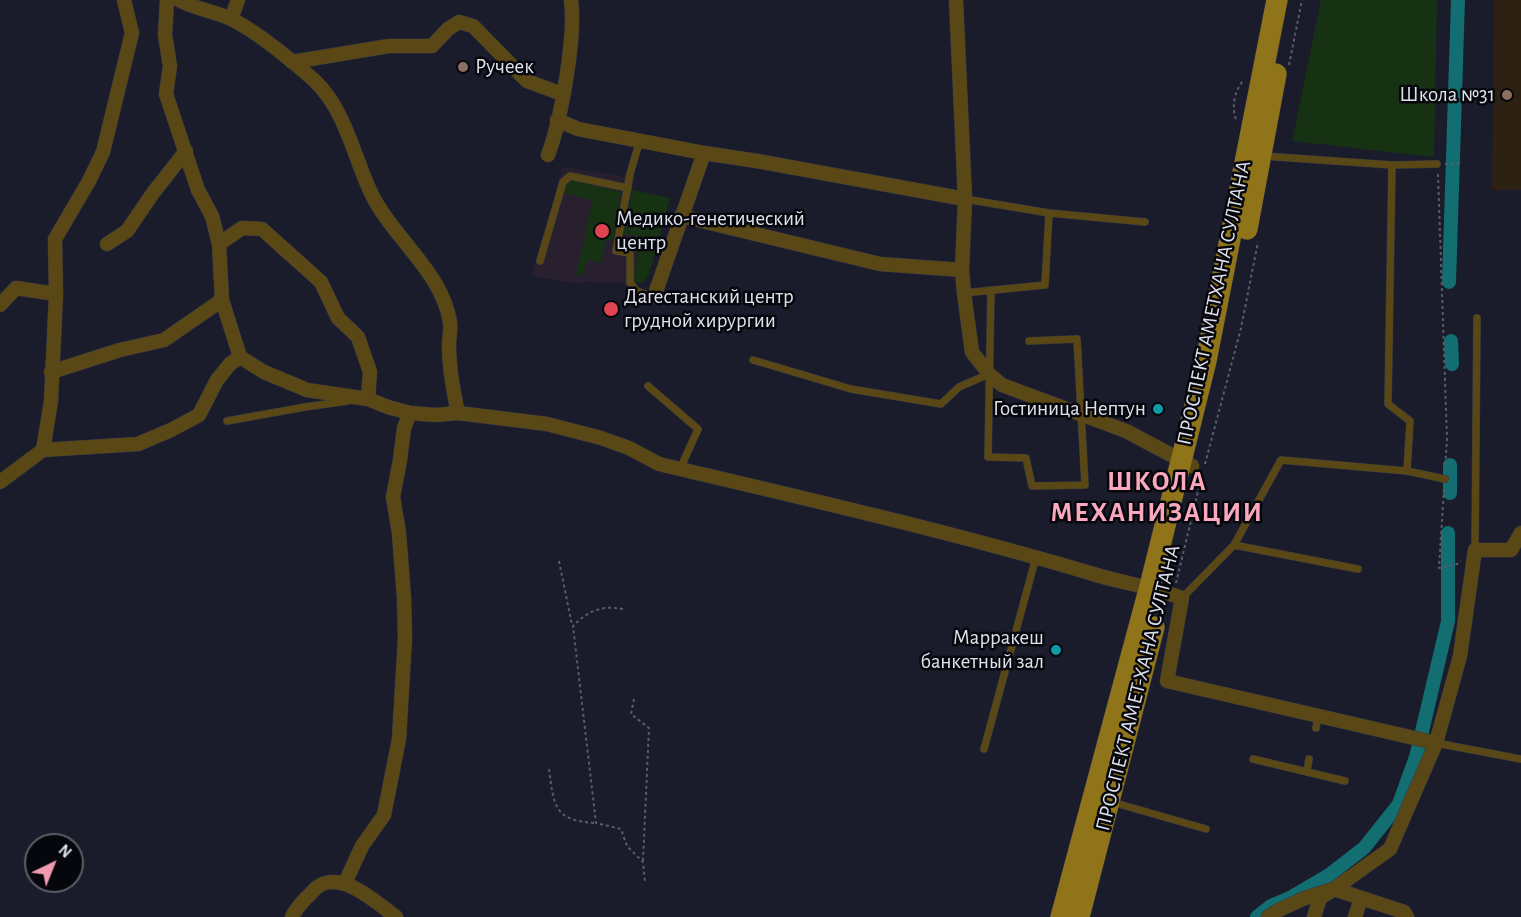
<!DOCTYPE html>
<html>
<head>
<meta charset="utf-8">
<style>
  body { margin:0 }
  #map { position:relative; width:1521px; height:917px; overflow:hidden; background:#1a1b2b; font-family:"Alegreya Sans",sans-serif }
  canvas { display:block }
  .north { position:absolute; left:24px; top:833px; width:60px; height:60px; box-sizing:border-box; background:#06070d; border:2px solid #5d5e66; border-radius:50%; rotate:43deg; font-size:16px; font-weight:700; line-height:24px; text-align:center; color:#dfe0eb }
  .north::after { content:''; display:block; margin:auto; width:21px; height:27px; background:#f19ab1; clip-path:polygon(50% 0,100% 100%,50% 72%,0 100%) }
</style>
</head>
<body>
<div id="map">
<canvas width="1521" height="917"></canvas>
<div class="north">N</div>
</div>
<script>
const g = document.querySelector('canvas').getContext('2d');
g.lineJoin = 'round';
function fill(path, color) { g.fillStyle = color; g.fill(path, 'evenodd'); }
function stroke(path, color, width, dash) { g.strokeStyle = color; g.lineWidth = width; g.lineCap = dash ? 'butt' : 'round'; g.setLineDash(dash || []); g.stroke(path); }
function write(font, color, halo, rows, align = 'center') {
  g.font = font + ' "Alegreya Sans",sans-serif'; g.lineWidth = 5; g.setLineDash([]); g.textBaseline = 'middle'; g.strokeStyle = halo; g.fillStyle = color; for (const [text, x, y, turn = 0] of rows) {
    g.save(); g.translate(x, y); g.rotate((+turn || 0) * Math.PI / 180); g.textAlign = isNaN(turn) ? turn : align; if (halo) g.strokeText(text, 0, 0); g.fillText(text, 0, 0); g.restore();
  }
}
fill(new Path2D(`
  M 1494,0 L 1521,0 L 1521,190 L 1492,190 Z`), '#2d2113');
fill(new Path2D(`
  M 563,167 L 624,177 L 625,173 L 635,176 L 632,190 L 670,198 L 649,274 L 643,283 L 583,282 L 582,284 L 531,276 Z`), '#28202f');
fill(new Path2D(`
  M 1321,0 L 1437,0 L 1434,157 L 1292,141 Z
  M 571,180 L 621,192 L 613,240 L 606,240 L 601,263 L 588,259 L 583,275 L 576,275 L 593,200 L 563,193 L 566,185 Z
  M 632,190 L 670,198 L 649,274 L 643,283 L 633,283 L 641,237 L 624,234 Z`), '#163212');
stroke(new Path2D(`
  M 1449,282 L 1458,0
  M 1451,341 L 1452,364
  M 1450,493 L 1450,465
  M 1257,917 L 1271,906 L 1290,898 L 1329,875 L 1364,848 L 1399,804 L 1416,757 L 1448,621 L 1448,533`), '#136e72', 14);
const lane = new Path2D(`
  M 640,140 L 630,174 L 616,251 L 630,253 L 630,283 L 637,291 L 654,297
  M 1263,156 L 1392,165 L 1437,164
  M 1392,165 L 1388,404 L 1410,421 L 1407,471
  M 1049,213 L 1145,222
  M 540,261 L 563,182 L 570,176 L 628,188
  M 991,290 L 988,457 L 1026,458 L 1032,486 L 1085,485 L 1077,339 L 1029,341
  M 964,293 L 1045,285 L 1049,213 L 965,199
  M 753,360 L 851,389 L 941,404 L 959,387 L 989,374
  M 648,386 L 698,429 L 680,469
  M 227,421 L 305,407 L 348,401
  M 1234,545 L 1358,569
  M 1475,550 L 1477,318
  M 1182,598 L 1234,545 L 1281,460 L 1407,471 L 1445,479
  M 1316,728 L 1318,716
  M 1436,743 L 1521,759
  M 984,749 L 1036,557
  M 1253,759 L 1345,781
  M 1307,771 L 1309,759
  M 1112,802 L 1206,829`);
const street = new Path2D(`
  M 167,0 L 165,35 L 170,66 L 166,94 L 198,190 L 212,216 L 219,244 L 222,300 L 240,357
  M 179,0 C 195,9 214,11 231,19 C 256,31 294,62 315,81 C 346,111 354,158 372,195 C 394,239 442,272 450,322 C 451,330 449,338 449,345 C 449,368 453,390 458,413
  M 956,0 L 965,199 L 962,270 L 964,293 L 972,352 L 989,374 L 1002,385 L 1126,431 L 1192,466
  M 231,19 L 238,0
  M 292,62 L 389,46 L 432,46 L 448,29 L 459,22 L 473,26 L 527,81 L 562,94
  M 557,120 L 578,129 L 704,153 L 757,161 L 965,199
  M 548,155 C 561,121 576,36 571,0
  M 681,216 L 880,264 L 962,270
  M 107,244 L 127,231 L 153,193 L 186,151
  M 219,244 L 242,228 L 262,229 L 321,282 L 338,318 L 358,337 L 370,372 L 368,399
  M 654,297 L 704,153
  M 0,305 L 16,288 L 56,294
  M 51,372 L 120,350 L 164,340 L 222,300
  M 43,450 L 138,444 L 171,430 L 199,415 L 217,380 L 230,364 L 240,357 L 264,372 L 307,390 L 368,399 L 388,407 L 410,413 L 435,415 L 458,413 L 547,424 L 601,438 L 629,448 L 659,464 C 803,498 948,531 1090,573 C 1121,583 1150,586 1182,598 L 1167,681 L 1436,743
  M 0,482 L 43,450 L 51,401 L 56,294 L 55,239 L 89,181 L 103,152 L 132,33 L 124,0
  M 345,883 L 362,846 L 384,815 L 399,739 L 405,638 L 404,598 L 399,533 L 393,497 L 400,460 L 404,428 L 410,413
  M 292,917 C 295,910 301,904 306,898 C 310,895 313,891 316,888 C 340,868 377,903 396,917
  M 1268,917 L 1281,909 L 1305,898 L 1334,889 L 1390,849 L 1436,743 L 1460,656 L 1475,550 L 1511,550 L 1521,533
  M 1314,917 L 1320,898 L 1334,889 L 1404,912 L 1407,917
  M 1355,917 L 1361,898`);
const primary = new Path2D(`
  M 1247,229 L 1276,74
  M 1061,917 L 1150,586 L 1206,361 L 1277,0
  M 1079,917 L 1154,627`);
stroke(lane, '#363746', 8);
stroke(street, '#363746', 15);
stroke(primary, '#363746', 22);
stroke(new Path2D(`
  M 1289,65 L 1302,0
  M 1236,119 C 1231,107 1235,89 1244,80
  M 1445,164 L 1460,163
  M 1438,174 L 1447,439 L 1445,468
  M 1205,464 L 1241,328 L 1258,242
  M 1444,489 L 1439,568 L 1457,564 L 1461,561
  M 559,561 L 572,625
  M 1176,583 L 1202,475
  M 623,609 C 601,605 588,611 573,626 L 596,823 L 621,829 L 627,846 L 643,862 L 645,882
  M 634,699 L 631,714 L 649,728 L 643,861
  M 549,769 C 554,805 553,821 596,823`), '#5b5c6b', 2, [3, 3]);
stroke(lane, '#594815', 7);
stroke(street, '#594815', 14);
stroke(primary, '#90741a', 21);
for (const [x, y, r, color] of [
  [463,67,6,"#8d6e63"],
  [1507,95,6,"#8d6e63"],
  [602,231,8,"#e0444e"],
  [611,309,8,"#e0444e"],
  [1158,409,6,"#0f9aa8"],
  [1056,650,6,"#0f9aa8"]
]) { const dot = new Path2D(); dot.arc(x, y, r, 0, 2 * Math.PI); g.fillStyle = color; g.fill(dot); stroke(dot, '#06070d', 2); }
write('21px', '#dfe0eb', '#06070d', [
  ["Ручеек",475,67],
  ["Школа №31",1495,95,"right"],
  ["Медико-генетический",616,219],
  ["центр",616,243],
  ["Дагестанский центр",624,297],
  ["грудной хирургии",624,321],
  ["Гостиница Нептун",1146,409,"right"],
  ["Марракеш",1044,638,"right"],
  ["банкетный зал",1044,662,"right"]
], 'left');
write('21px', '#dfe0eb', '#06070d', [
  ["ПРОСПЕКТ АМЕТХАНА СУЛТАНА",1214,303,-78],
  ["ПРОСПЕКТ АМЕТ-ХАНА СУЛТАНА",1138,688,-76]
]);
g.letterSpacing = '1.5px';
write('bold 27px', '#fba8be', '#06070d', [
  ["ШКОЛА",1157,482],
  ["МЕХАНИЗАЦИИ",1157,513]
]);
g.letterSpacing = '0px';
</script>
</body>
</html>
